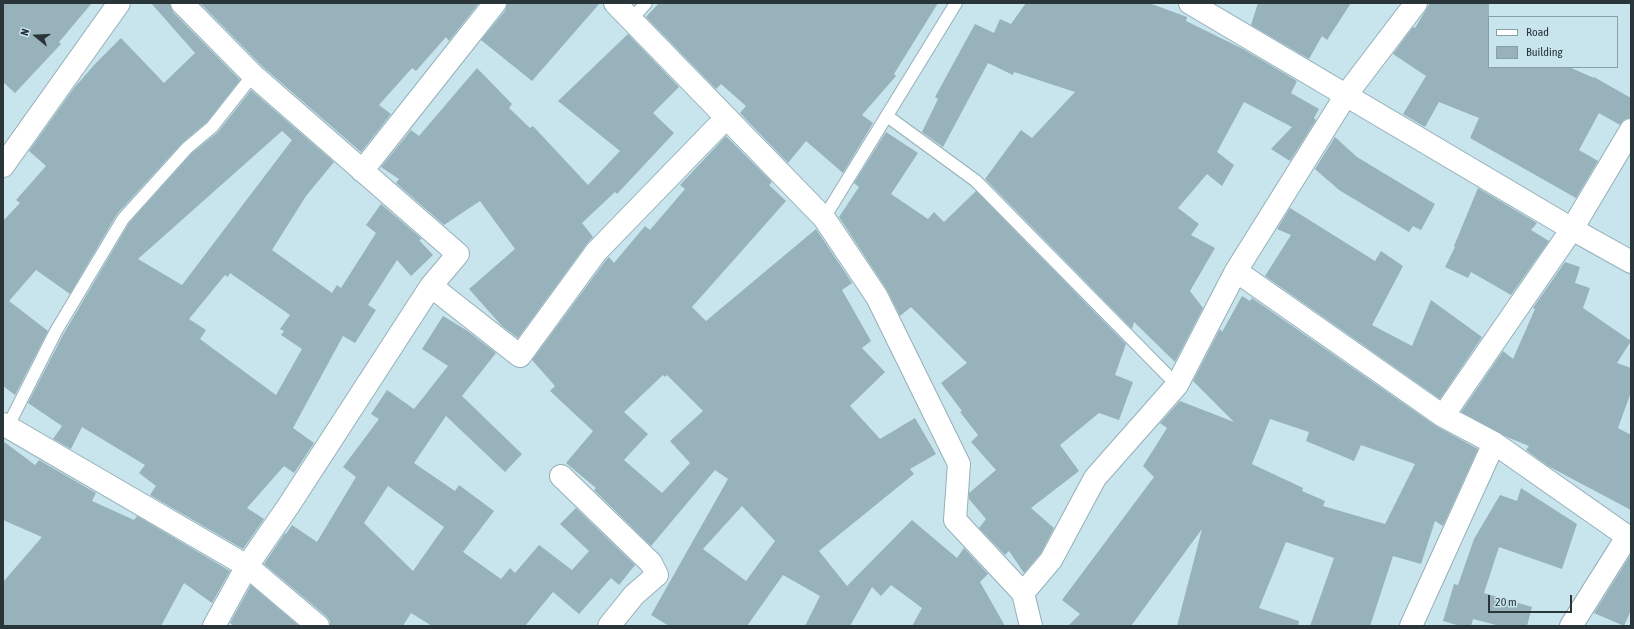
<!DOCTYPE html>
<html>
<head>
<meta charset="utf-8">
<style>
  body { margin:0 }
  #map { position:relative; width:1634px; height:629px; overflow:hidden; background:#c8e4ed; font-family:"Asap Condensed",sans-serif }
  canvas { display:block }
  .frame { position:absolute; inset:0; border:4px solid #2a3539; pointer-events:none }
  .legend { position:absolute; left:1488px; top:16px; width:130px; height:52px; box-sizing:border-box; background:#c8e4ed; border:1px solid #899ea5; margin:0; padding:5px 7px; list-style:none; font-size:12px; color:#2a3539 }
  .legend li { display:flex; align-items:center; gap:8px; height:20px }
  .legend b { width:20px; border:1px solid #899ea5 }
  .north { position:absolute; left:16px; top:16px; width:40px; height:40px; -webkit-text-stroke:3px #c8e4ed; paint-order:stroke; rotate:288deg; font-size:11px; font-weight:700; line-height:16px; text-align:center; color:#2a3539 }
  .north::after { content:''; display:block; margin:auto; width:14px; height:18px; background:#2a3539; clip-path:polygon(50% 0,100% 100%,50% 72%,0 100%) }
  .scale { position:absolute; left:1488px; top:595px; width:84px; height:18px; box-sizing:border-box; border:2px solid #2a3539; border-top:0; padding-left:5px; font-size:12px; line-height:14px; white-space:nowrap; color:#2a3539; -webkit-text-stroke:3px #c8e4ed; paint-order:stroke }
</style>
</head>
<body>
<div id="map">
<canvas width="1634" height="629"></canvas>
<div class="frame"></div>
<ul class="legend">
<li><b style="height:5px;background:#fff"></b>Road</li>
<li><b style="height:11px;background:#97b2ba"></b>Building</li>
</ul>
<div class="north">N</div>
<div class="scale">20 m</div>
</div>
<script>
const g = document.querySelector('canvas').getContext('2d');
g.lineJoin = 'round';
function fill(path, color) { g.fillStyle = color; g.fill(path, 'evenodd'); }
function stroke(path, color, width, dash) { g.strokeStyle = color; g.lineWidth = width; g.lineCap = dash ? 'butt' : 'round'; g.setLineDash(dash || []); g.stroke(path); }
fill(new Path2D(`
  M 3,3 L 92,3 L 59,42 L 61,44 L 15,93 L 3,82 Z
  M 151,3 L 170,3 L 173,12 L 240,80 L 207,122 L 182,143 L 117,214 L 70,294 L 36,270 L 9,301 L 48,331 L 15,395 L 3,386 L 3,221 L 20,203 L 16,200 L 46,166 L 29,151 L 74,88 L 96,63 L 121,38 L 164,83 L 195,53 Z
  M 200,3 L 479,3 L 449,41 L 446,37 L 416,71 L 412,68 L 379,105 L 391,114 L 361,152 L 262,66 Z
  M 507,3 L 600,3 L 532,81 L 481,40 L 505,11 Z
  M 659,3 L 938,3 L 894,74 L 896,76 L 862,115 L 873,123 L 843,173 L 806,141 L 788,163 L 740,113 L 746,106 L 721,84 L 716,89 L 646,17 Z
  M 1026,3 L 1149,3 L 1187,17 L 1186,21 L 1243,49 L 1297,81 L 1291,93 L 1319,109 L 1314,118 L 1316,120 L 1290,161 L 1271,149 L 1292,127 L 1244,102 L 1217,152 L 1234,165 L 1222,186 L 1207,174 L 1178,208 L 1199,224 L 1191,235 L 1215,248 L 1190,291 L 1203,308 L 1175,362 L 1134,322 L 1132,329 L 985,179 L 1021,130 L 1032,138 L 1075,92 L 1014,72 L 1013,75 L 988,63 L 943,147 L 922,132 L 938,99 L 935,97 L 975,24 L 994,33 L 1000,19 L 1011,24 Z
  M 1258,3 L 1351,3 L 1327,40 L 1322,36 L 1309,59 L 1251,25 Z
  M 1430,3 L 1489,3 L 1489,67 L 1569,67 L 1594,78 L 1594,77 L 1631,98 L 1631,118 L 1625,119 L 1620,125 L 1599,113 L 1579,150 L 1598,161 L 1576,198 L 1470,138 L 1479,118 L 1439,102 L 1425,127 L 1403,114 L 1426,76 L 1393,54 L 1413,27 L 1415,28 Z
  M 628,34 L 679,87 L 653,113 L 674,133 L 617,194 L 615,192 L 582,223 L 593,237 L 586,245 L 518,338 L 502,326 L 469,289 L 515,249 L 480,201 L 444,225 L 396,183 L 399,179 L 381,167 L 411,130 L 419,136 L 477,68 L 512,104 L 509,108 L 530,128 L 533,126 L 588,185 L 620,151 L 558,101 Z
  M 251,90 L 334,162 L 306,196 L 272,250 L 332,293 L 337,285 L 341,288 L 376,233 L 366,225 L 381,204 L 422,239 L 419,240 L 433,255 L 411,276 L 397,260 L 368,305 L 376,310 L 355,343 L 343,336 L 293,428 L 314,443 L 294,473 L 284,466 L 247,508 L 264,519 L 243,549 L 150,495 L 156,486 L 139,473 L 145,465 L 82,427 L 71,449 L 53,439 L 62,426 L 28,403 L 63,335 L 129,223 L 192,153 L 218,132 ZM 282,131 L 292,140 L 182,285 L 138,259 ZM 230,273 L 290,315 L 280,329 L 284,331 L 281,335 L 302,349 L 276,395 L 200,339 L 206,330 L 189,319 L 225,275 L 228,277 Z
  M 886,132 L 918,153 L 891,194 L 928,219 L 934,212 L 944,222 L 976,191 L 1126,344 L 1115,375 L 1133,382 L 1119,420 L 1099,413 L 1060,445 L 1079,471 L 1031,508 L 1054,528 L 1041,553 L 1024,573 L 1009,551 L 1005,555 L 979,528 L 986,519 L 969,499 L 969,493 L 996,470 L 971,442 L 978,435 L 960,412 L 962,411 L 941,383 L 967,363 L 911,307 L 900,316 L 887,290 L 839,217 L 859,187 L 854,183 Z
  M 726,136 L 772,182 L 769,185 L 786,201 L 692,307 L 706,321 L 816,229 L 852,283 L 842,290 L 871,341 L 862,348 L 885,372 L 850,406 L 880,439 L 915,418 L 936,454 L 910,469 L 914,474 L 819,551 L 847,586 L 912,520 L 957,558 L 964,548 L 988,574 L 980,582 L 1005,626 L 912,626 L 922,608 L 891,585 L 881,596 L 872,587 L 850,626 L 805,626 L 820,596 L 783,575 L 747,626 L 669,626 L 651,615 L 728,479 L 715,470 L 651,546 L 594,490 L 596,488 L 566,463 L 593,431 L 550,391 L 555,386 L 532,360 L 606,260 L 609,257 L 614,263 L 645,226 L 650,230 L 685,189 L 680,185 ZM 663,375 L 665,377 L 667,375 L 703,411 L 670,441 L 690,463 L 662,493 L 624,460 L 648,434 L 624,412 ZM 742,506 L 775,541 L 746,581 L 703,549 Z
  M 1335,137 L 1357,157 L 1435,204 L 1421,230 L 1413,226 L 1409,232 L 1339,190 L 1315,169 Z
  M 1478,188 L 1537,223 L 1531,230 L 1549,241 L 1511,295 L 1471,272 L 1468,278 L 1445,267 L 1455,247 L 1454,246 Z
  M 1290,208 L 1375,261 L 1381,251 L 1403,266 L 1372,325 L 1412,346 L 1431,300 L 1482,337 L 1440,399 L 1265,276 L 1291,235 L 1277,229 Z
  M 1565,262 L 1580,267 L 1575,283 L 1590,288 L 1583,308 L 1631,341 L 1617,363 L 1631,368 L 1631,392 L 1618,428 L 1631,435 L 1631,510 L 1548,466 L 1526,450 L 1529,446 L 1507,437 L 1461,412 L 1503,351 L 1513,359 L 1535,309 L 1533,308 Z
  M 1242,296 L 1250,301 L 1252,298 L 1436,426 L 1478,449 L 1443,526 L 1435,521 L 1421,564 L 1393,556 L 1370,626 L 1310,626 L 1334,558 L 1286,542 L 1259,608 L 1299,621 L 1298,626 L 1177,626 L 1202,529 L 1131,626 L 1068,626 L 1080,614 L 1062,600 L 1154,477 L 1143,466 L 1167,428 L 1160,423 L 1180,401 L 1234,422 L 1193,381 L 1220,329 L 1222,332 ZM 1270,419 L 1309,432 L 1306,441 L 1354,461 L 1361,445 L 1415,464 L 1385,524 L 1323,506 L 1325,501 L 1302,491 L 1303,488 L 1252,464 Z
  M 443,316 L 466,330 L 496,353 L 462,396 L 522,454 L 505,472 L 446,416 L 414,463 L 455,491 L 459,485 L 494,511 L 463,552 L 501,579 L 510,568 L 515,573 L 539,545 L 572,570 L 589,551 L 560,524 L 576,508 L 635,565 L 619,585 L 611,578 L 579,614 L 553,592 L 525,626 L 432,626 L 411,613 L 403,626 L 330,626 L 330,621 L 326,616 L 264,564 L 285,533 L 286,534 L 292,525 L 317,542 L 356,477 L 343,467 L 379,419 L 371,414 L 387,390 L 414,409 L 448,366 L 422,349 ZM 388,486 L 444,527 L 413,571 L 364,523 Z
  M 3,441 L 35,465 L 39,460 L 96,493 L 92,501 L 134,520 L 137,516 L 230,571 L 212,603 L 184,583 L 161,626 L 3,626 L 3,582 L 42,537 L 3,520 Z
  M 1521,488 L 1577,524 L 1562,569 L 1499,547 L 1484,593 L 1532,607 L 1527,626 L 1500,626 L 1473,619 L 1471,626 L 1460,626 L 1443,621 L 1454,584 L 1458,585 L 1474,539 L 1500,495 L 1517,501 Z
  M 1631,554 L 1631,610 L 1624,626 L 1594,613 Z
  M 251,585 L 299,626 L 234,626 L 230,623 Z`), '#97b2ba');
const lane = new Path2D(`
  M 631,20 L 646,3
  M 887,116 L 976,181 L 1177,385
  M 824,218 L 956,3
  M 7,428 L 56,331 L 123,219 L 187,148 L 212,127 L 253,75`);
const street = new Path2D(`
  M 182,3 L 253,75 L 458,254 L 431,286 L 289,505 L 247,566 L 214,626
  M 615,3 L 824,218 L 877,297 L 959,464 L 955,520 L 1023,593 L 1031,626
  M 1190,3 L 1572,229 L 1631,262
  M 3,166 L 119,3
  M 362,171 L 495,3
  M 1236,271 L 1443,416 L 1494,443 L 1631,539
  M 431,286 L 520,356 L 596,252 L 726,118
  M 1443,416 L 1572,229 L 1631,130
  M 3,424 L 247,566 L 318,626
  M 561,476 L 651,563 L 657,575 L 634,595 L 609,626
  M 1023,593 L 1051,560 L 1095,478 L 1177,385 L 1236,271 L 1346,95 L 1416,3
  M 1411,626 L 1494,443
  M 1571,626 L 1627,537`);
stroke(lane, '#95b0b8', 14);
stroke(street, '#95b0b8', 24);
stroke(lane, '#fff', 12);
stroke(street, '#fff', 22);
</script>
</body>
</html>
